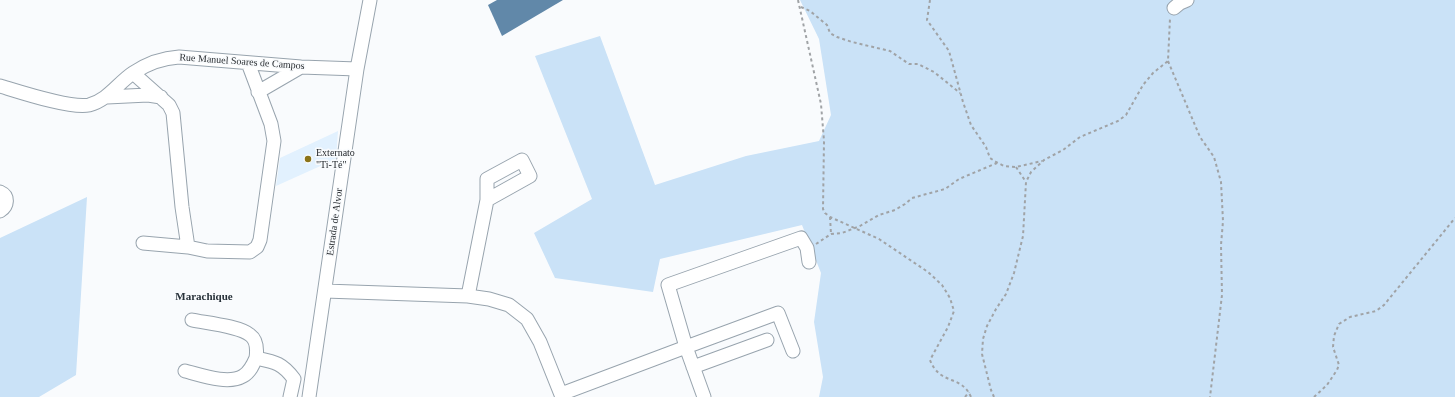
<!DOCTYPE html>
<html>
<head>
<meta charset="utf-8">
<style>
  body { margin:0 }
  canvas { display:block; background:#f9fbfd }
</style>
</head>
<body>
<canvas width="1455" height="397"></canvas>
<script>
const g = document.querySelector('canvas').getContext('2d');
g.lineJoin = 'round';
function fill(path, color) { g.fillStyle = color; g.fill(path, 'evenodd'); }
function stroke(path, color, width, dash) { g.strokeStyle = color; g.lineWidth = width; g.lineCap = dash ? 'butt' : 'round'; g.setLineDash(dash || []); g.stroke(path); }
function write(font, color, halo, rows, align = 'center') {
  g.font = font + ' "Times New Roman",serif'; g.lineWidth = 3; g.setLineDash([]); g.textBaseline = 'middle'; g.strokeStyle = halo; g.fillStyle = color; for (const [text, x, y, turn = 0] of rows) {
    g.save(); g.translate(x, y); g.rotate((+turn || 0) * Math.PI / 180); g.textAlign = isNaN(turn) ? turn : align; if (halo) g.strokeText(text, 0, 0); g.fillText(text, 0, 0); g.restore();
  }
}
fill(new Path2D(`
  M 338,131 L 336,159 L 276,186 L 280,158 Z`), '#e2f1fe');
fill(new Path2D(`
  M 800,0 L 1455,0 L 1455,397 L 819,397 L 823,377 L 814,322 L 821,273 L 802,225 L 660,259 L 653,292 L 555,278 L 534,233 L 592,199 L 535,56 L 600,36 L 655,185 L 746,156 L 819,141 L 831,115 L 819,39 Z
  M 87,197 L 76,375 L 39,397 L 0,397 L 0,238 Z`), '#cae2f7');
fill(new Path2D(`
  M 497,0 L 563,0 L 502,36 L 488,5 Z`), '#6188a9');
const minor = new Path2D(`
  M 1174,8 L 1180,3 L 1187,0
  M 133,73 L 169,105 L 173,113 L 182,207 L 188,247 L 143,243
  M 0,86 C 20,92 71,109 89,105 C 108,100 118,83 133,73 C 148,63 162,58 179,57 L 301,67 L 357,69
  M 258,92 L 301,67
  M 107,97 L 148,95 L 161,97
  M 0,192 C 9,196 8,206 0,211
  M 188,247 L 207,251 L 250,252 L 257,247 L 260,240 L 274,141 L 271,124 L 248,63
  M 325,291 L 468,296 L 489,299 L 509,305 L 527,319 L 540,342 L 562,397
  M 468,296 L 487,200 L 530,176 L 522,160 L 487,179 L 487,200
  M 192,320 C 207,323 239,326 250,335 C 257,340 257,351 256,358 C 275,362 282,363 294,379 L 290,397
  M 793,351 L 778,313 L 686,347 L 668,285 L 801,238 L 807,248 L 809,262
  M 693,367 L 767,340
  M 185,371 C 201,375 228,385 243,376 C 250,372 253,365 256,358
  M 561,394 L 686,347 L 704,397
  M 309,397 L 357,69 L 370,0`);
stroke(minor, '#98a4ae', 15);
stroke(new Path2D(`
  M 798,0 L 821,104 L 824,141 L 823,209 L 825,213 L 830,217 L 879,239 L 928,272 L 942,285 L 950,298 L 954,311 L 948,327 L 930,360 C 940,386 961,374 971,397
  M 930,0 L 927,20 L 949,51 L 963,102 L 971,125 L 986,147 L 990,158 L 996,162 L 1004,166 L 1016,167 L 1042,161
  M 801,7 L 810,11 L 827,25 L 830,33 L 837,37 L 852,42 L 890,51 L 909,64 L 918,64 L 934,72 L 960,93
  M 1168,61 L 1200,137 L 1214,157 L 1221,182 L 1223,221 L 1221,245 L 1222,295 L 1210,397
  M 1016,167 L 1026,182
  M 830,217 L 831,234
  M 816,244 L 831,234 L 842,233 L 860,226 L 879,215 L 895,210 L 905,204 L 912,198 L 945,189 L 959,179 L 997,163
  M 965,397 L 969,392
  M 994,397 L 991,390 L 982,354 L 983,339 L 987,326 L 996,309 L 1006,294 L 1014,273 L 1023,236 L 1026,182 L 1031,172 L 1044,160 L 1063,150 L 1080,137 L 1118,121 L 1126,115 L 1143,85 L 1153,73 L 1168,61 L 1170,18
  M 1314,397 L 1327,385 L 1337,370 L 1339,365 L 1333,347 L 1334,336 L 1339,324 L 1350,317 L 1376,311 L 1384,305 L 1455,218`), '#a0a3a6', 2, [3, 3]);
stroke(minor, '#fff', 13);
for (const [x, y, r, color] of [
  [308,159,4,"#8b7418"]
]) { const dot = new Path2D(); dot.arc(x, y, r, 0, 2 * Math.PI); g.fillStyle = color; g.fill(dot); stroke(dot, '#f9fbfd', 1.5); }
write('10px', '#272b2f', '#f9fbfd', [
  ["Rue Manuel Soares de Campos",242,62,4],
  ["Estrada de Alvor",335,222,-82]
]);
write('10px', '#272b2f', '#f9fbfd', [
  ["Externato",316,153],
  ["\"Ti-Té\"",316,165]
], 'left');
write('bold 11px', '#273139', '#f9fbfd', [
  ["Marachique",204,297]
]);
</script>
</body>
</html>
